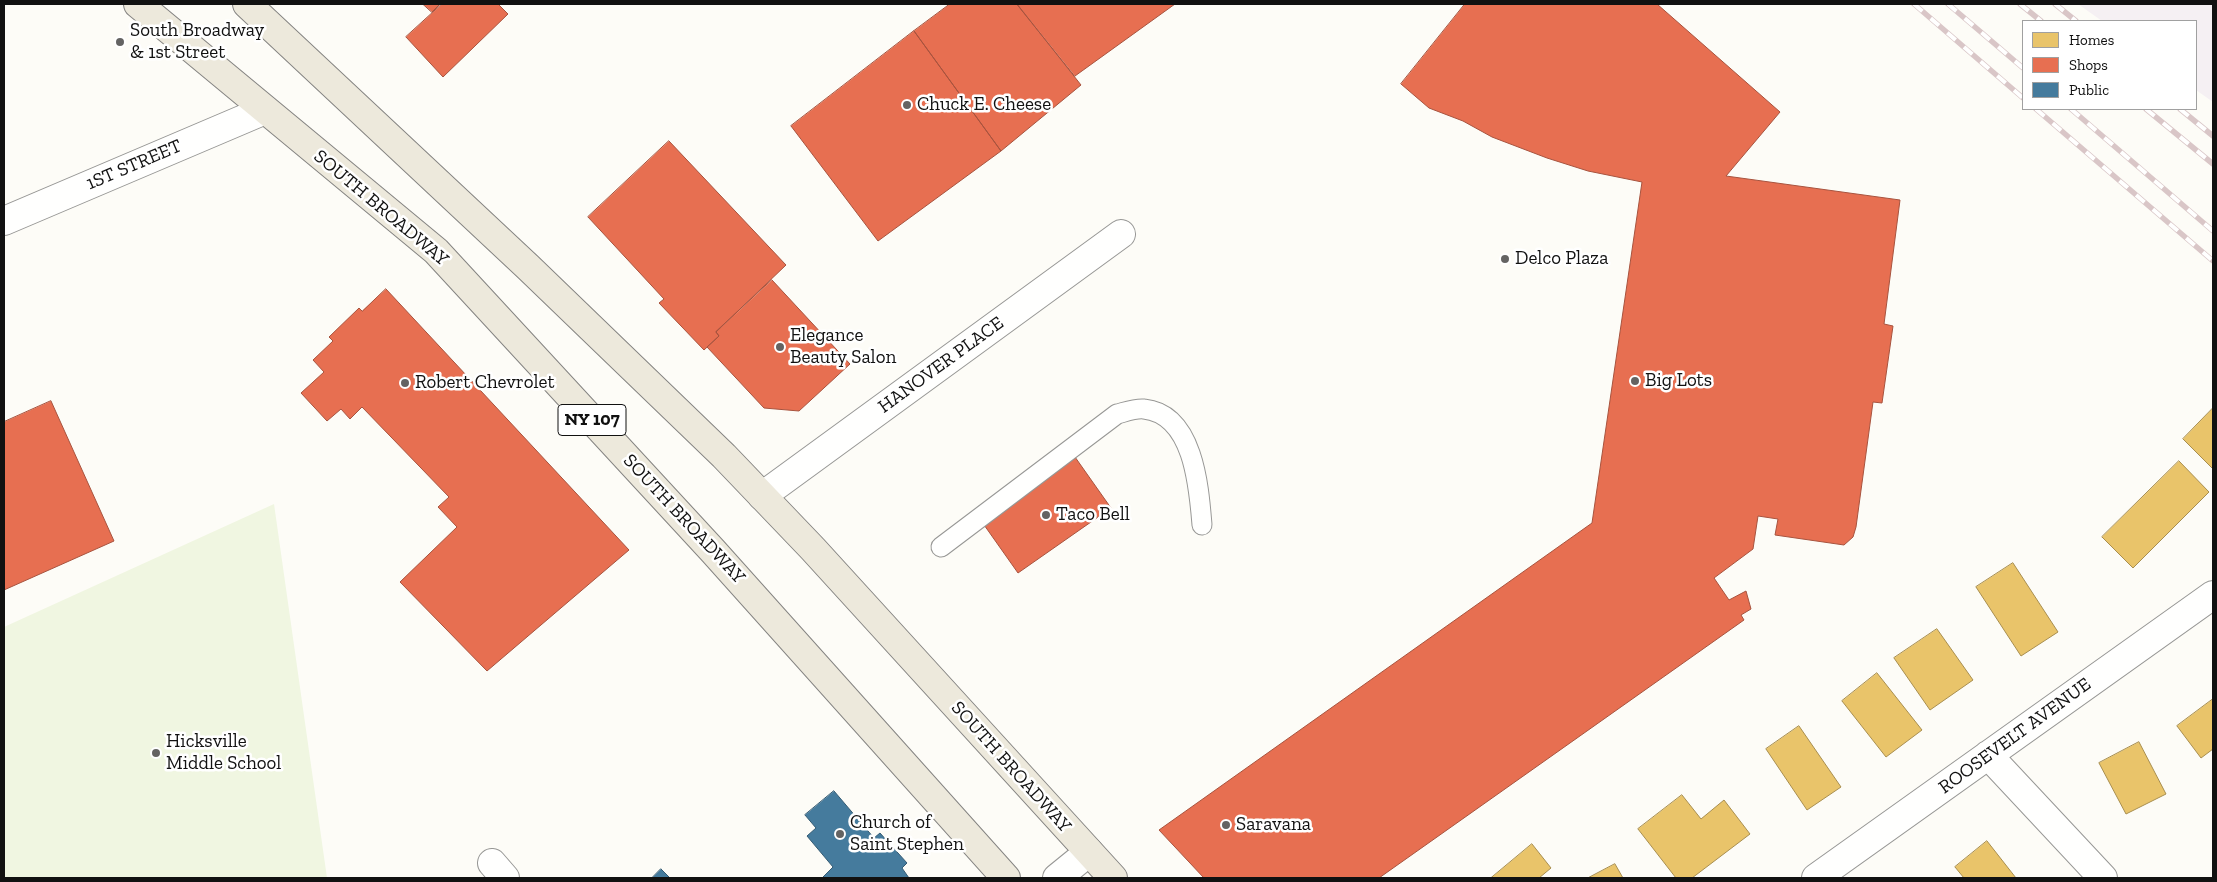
<!DOCTYPE html>
<html>
<head>
<meta charset="utf-8">
<style>
  body { margin:0 }
  #map { position:relative; width:2217px; height:882px; overflow:hidden; background:#fdfcf7; font-family:"Zilla Slab",serif }
  canvas { display:block }
  .frame { position:absolute; inset:0; border:5px solid #111; pointer-events:none }
  .legend { position:absolute; left:2022px; top:20px; width:175px; height:90px; box-sizing:border-box; background:#fff; border:1px solid #a0a0a0; margin:0; padding:6px 9px; list-style:none; font-size:15px; color:#111 }
  .legend li { display:flex; align-items:center; gap:10px; height:25px }
  .legend b { width:25px; border:1px solid #a0a0a0 }
</style>
</head>
<body>
<div id="map">
<canvas width="2217" height="882"></canvas>
<div class="frame"></div>
<ul class="legend">
<li><b style="height:14px;background:#e9c46a"></b>Homes</li>
<li><b style="height:14px;background:#e76f51"></b>Shops</li>
<li><b style="height:14px;background:#457b9d"></b>Public</li>
</ul>
</div>
<script>
const g = document.querySelector('canvas').getContext('2d');
g.lineJoin = 'round';
function fill(path, color) { g.fillStyle = color; g.fill(path, 'evenodd'); }
function stroke(path, color, width, dash) { g.strokeStyle = color; g.lineWidth = width; g.lineCap = dash ? 'butt' : 'round'; g.setLineDash(dash || []); g.stroke(path); }
function write(font, color, halo, rows, align = 'center') {
  g.font = font + ' "Zilla Slab",serif'; g.lineWidth = 5; g.setLineDash([]); g.textBaseline = 'middle'; g.strokeStyle = halo; g.fillStyle = color; for (const [text, x, y, turn = 0] of rows) {
    g.save(); g.translate(x, y); g.rotate((+turn || 0) * Math.PI / 180); g.textAlign = isNaN(turn) ? turn : align; if (halo) g.strokeText(text, 0, 0); g.fillText(text, 0, 0); g.restore();
  }
}
fill(new Path2D(`
  M 2078,4 L 2213,4 L 2213,102 L 2196,90 L 2196,21 L 2102,21 Z`), '#f5f0f3');
fill(new Path2D(`
  M 274,504 L 327,878 L 4,878 L 4,627 Z`), '#f0f6e1');
const homes = new Path2D(`
  M 2213,408 L 2213,469 L 2183,439 Z
  M 2179,461 L 2209,492 L 2133,568 L 2102,537 Z
  M 2013,563 L 2058,632 L 2021,656 L 1976,587 Z
  M 1937,629 L 1973,680 L 1930,710 L 1894,658 Z
  M 1877,673 L 1922,730 L 1886,757 L 1842,701 Z
  M 2213,699 L 2213,749 L 2201,758 L 2177,726 Z
  M 1799,726 L 1841,787 L 1807,810 L 1766,749 Z
  M 2139,742 L 2166,794 L 2126,814 L 2099,763 Z
  M 1682,795 L 1701,819 L 1724,800 L 1750,834 L 1692,878 L 1676,878 L 1638,829 Z
  M 1987,841 L 2016,878 L 1964,878 L 1955,867 Z
  M 1532,844 L 1551,868 L 1539,878 L 1491,878 Z
  M 1615,864 L 1623,878 L 1588,878 Z`);
fill(homes, '#e9c46a');
stroke(homes, '#a88e4f', 1);
const shops = new Path2D(`
  M 423,4 L 440,4 L 432,12 Z
  M 442,4 L 498,4 L 508,14 L 443,77 L 406,37 Z
  M 950,4 L 1017,4 L 1081,85 L 1001,151 L 914,31 Z
  M 1017,4 L 1175,4 L 1075,76 Z
  M 1465,4 L 1657,4 L 1780,112 L 1726,176 L 1900,200 L 1884,324 L 1893,326 L 1882,403 L 1873,402 L 1856,527 L 1853,537 L 1844,545 L 1775,535 L 1778,519 L 1758,516 L 1753,549 L 1714,578 L 1729,600 L 1746,591 L 1751,609 L 1741,615 L 1744,620 L 1379,878 L 1204,878 L 1159,830 L 1592,523 L 1642,182 L 1588,171 L 1547,158 L 1492,137 L 1463,121 L 1429,108 L 1401,84 Z
  M 914,31 L 1001,151 L 878,241 L 791,126 Z
  M 669,141 L 786,265 L 716,332 L 719,336 L 704,350 L 659,303 L 664,299 L 588,217 Z
  M 772,280 L 850,364 L 799,411 L 764,408 L 707,347 L 719,336 L 716,332 Z
  M 386,289 L 629,550 L 487,671 L 400,582 L 457,527 L 438,507 L 449,497 L 362,407 L 350,419 L 341,409 L 327,421 L 301,393 L 324,372 L 313,360 L 333,341 L 329,337 L 359,308 L 362,311 Z
  M 51,401 L 114,541 L 4,590 L 4,422 Z
  M 1075,457 L 1111,508 L 1018,573 L 982,522 Z`);
fill(shops, '#e76f51');
stroke(shops, '#a7533e', 1);
const public = new Path2D(`
  M 834,791 L 874,838 L 880,833 L 907,863 L 902,868 L 909,878 L 822,878 L 833,867 L 807,836 L 816,828 L 805,815 Z
  M 661,869 L 670,878 L 652,878 Z`);
fill(public, '#457b9d');
stroke(public, '#355b73', 1);
const lane = new Path2D(`
  M 941,547 L 1117,414 C 1125,412 1136,408 1144,409 C 1194,414 1199,488 1202,525`);
const street = new Path2D(`
  M 4,221 L 265,110
  M 762,496 L 1121,234
  M 1988,755 L 2103,878
  M 492,863 L 505,878
  M 1057,878 L 1089,852
  M 1816,878 L 2213,595`);
const primary = new Path2D(`
  M 138,4 L 436,251 L 713,551 L 1006,878
  M 247,4 L 528,267 L 724,456 L 813,549 L 1113,878`);
stroke(lane, '#979795', 21);
stroke(street, '#979795', 30);
stroke(primary, '#858482', 30);
stroke(lane, '#fffffe', 19);
stroke(street, '#fffffe', 28);
stroke(primary, '#ede9dc', 28);
const rail = new Path2D(`
  M 1914,4 L 2023,98
  M 1948,4 L 2023,68
  M 2020,4 L 2041,21
  M 2055,4 L 2076,21
  M 2036,109 L 2213,261
  M 2071,109 L 2213,231
  M 2146,109 L 2213,164
  M 2180,109 L 2213,136`);
stroke(rail, '#d9c6c7', 5.5);
stroke(rail, '#fff', 4, [11]);
for (const [x, y, r, color] of [
  [120,42,5,"#646362"],
  [907,105,5,"#646362"],
  [1505,259,5,"#646362"],
  [780,347,5,"#646362"],
  [1635,381,5,"#646362"],
  [405,383,5,"#646362"],
  [1046,515,5,"#646362"],
  [156,753,5,"#646362"],
  [1226,825,5,"#646362"],
  [840,834,5,"#646362"]
]) { const dot = new Path2D(); dot.arc(x, y, r, 0, 2 * Math.PI); g.fillStyle = color; g.fill(dot); stroke(dot, '#fff', 2); }
for (const [x, y, w] of [
  [592,420,68]
]) { const box = new Path2D(); box.roundRect(x - w / 2, y - 15.5, w, 31, 4); g.fillStyle = '#fff'; g.fill(box); stroke(box, '#111', 1); }
write('bold 18px', '#111', null, [
  ["NY 107",592,420]
]);
write('19px', '#111', '#fff', [
  ["South Broadway",130,31],
  ["& 1st Street",130,53],
  ["Chuck E. Cheese",917,105],
  ["Delco Plaza",1515,259],
  ["Elegance",790,336],
  ["Beauty Salon",790,358],
  ["Big Lots",1645,381],
  ["Robert Chevrolet",415,383],
  ["Taco Bell",1056,515],
  ["Hicksville",166,742],
  ["Middle School",166,764],
  ["Church of",850,823],
  ["Saint Stephen",850,845],
  ["Saravana",1236,825]
], 'left');
write('19px', '#111', '#fff', [
  ["1ST STREET",134,165,-23],
  ["SOUTH BROADWAY",381,208,40],
  ["HANOVER PLACE",941,365,-36],
  ["SOUTH BROADWAY",684,519,47],
  ["ROOSEVELT AVENUE",2015,736,-36],
  ["SOUTH BROADWAY",1011,767,48]
]);
</script>
</body>
</html>
